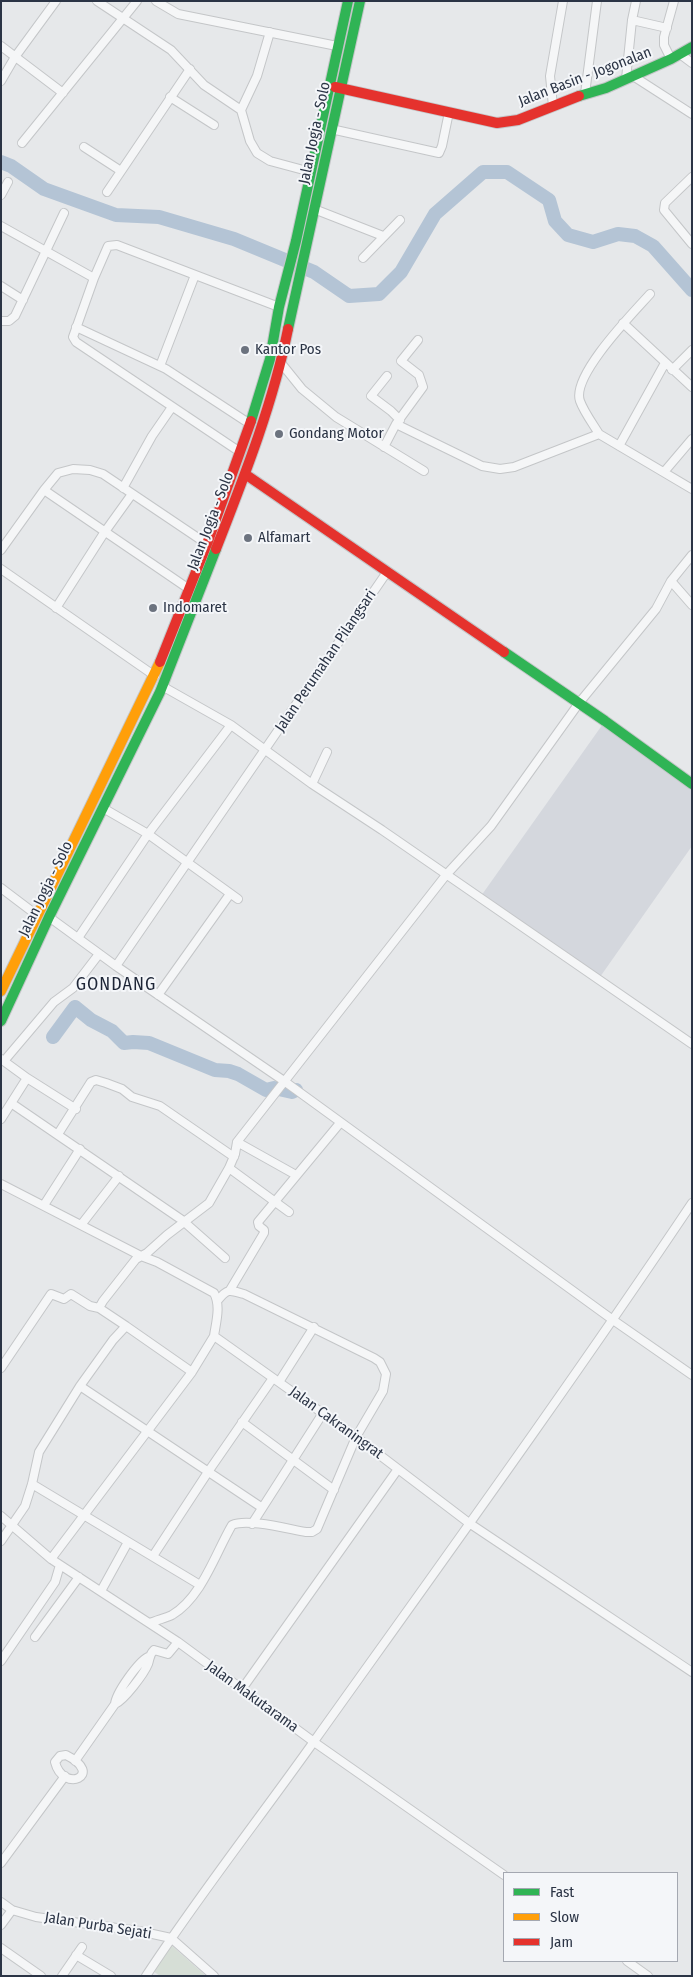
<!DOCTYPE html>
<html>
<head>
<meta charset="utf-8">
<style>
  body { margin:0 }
  #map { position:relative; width:693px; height:1977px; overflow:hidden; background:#e6e8ea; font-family:"Fira Sans Condensed",sans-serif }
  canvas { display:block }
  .frame { position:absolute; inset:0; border:2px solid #2b3445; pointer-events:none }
  .legend { position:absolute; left:503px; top:1872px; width:175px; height:90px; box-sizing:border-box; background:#f4f6f9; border:1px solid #a4a8b1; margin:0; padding:6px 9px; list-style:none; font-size:15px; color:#2b3445 }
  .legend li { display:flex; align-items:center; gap:10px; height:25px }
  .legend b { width:25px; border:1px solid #a4a8b1 }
</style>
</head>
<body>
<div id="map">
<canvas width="693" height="1977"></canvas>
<div class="frame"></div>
<ul class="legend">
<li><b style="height:6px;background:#30b455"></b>Fast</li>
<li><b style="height:6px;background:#ff9f0a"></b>Slow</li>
<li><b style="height:6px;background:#e5322d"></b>Jam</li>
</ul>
</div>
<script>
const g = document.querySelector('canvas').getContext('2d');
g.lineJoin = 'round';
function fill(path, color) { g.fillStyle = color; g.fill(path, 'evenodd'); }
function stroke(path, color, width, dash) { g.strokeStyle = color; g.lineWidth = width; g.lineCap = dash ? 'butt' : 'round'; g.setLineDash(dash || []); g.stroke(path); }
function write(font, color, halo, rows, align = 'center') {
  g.font = font + ' "Fira Sans Condensed",sans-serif'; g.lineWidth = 4; g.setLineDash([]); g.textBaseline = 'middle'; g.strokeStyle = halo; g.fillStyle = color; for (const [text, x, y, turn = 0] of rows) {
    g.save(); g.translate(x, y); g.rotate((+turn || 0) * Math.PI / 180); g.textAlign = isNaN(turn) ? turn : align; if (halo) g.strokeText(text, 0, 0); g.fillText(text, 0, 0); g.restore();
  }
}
fill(new Path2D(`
  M 605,721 L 692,784 L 692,846 L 600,977 L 481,896 Z`), '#d4d7dd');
fill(new Path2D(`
  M 171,1945 L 206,1976 L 160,1976 L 153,1971 Z`), '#d6ded6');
stroke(new Path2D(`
  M 1,162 L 11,166 L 44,189 L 116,215 L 159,217 L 234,239 L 314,272 L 349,296 L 379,294 L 401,272 L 435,214 L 483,172 L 507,172 L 549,200 L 555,221 L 568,235 L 593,242 L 618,234 L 635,236 L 653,246 L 692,290
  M 53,1037 L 75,1007 L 91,1020 L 112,1031 L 124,1043 L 133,1042 L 149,1043 L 215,1070 L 229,1071 L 238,1074 L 266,1090 L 274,1088 L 292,1092 L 296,1090`), '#b4c4d5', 14);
const street = new Path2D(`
  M 97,1 L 171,50 L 204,85 L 241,110 L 250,141 L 257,153 L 270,161 L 311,172
  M 156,1 L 178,14 L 337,46
  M 632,20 L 667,28
  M 1,46 L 63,93
  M 680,54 L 692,63
  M 671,59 L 664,45 L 664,37 L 674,1
  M 633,76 L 692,114
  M 626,79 L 632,20 L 636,1
  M 1,81 L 15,57 L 56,1
  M 585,94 L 597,1
  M 170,97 L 214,125
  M 553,106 L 550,76 L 563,1
  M 241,110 L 257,76 L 270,32
  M 331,129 L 439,153 L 442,146 L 449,112
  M 22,143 L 137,1
  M 84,147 L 121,171
  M 692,177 L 665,203 L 664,210 L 692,244
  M 107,192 L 190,69
  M 1,195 L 8,182
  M 314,209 L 383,236
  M 1,226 L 94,278 L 108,246 L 117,245 L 279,307
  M 363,258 L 400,220
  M 94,278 L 73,337 L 76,342 L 240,452
  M 1,286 L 23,300
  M 1,321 L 9,321 L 15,316 L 64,213
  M 623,323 L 692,387
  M 76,327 L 166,369 L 250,424
  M 281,363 L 302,389 L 336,417 L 424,471
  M 160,366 L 195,275
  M 672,370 L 692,350
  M 387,376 L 371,396 L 391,411 L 400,420
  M 396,424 L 423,387 L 419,375 L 401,361 L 418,340
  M 599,434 L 692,489
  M 619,446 L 665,363
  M 384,447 L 396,424 L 482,466 L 500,469 L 514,467 L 599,434 C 593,424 584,412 580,401 C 571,376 633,313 650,294
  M 664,472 L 692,439
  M 123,488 L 152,436 L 172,407
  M 44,490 L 189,589
  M 1,550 L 44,490 L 58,473 L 73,469 L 90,470 L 103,474 L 207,544
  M 1,569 L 155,676
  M 671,581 L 692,605
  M 56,608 L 104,533 L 132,494
  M 162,686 L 231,725 L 312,784 L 382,830 L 692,1044
  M 312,784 L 327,752
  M 103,808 L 148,834 L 238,899
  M 1,888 L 38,916
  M 49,917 L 116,966 L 284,1081 L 613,1320 L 692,1375
  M 78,938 L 148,834 L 231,725
  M 116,966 L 387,572
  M 158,995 L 230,894
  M 4,1061 L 54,1002 L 73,988 L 99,954
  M 27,1078 L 76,1109
  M 11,1103 L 182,1220 L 225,1258
  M 1,1119 L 27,1078 L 1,1059
  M 58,1134 L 91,1082 L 96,1080 L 106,1083 L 122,1089 L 132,1097 L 160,1106 L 234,1157
  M 237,1142 L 296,1175
  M 229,1168 L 289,1212
  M 1,1184 L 141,1256 L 157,1262 L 214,1293 C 221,1306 216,1322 214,1336 L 356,1437 L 469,1523 L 692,1672
  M 44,1205 L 80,1149
  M 81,1225 L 119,1176
  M 230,1290 L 264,1233 L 264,1230 L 259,1226 L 258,1222 L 340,1123
  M 126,1326 L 192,1372
  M 1,1368 L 51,1294 L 64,1299 L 71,1294 L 90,1306 L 99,1308
  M 279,1382 L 314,1327
  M 80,1386 L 261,1507
  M 242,1422 L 334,1490
  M 32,1484 L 200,1585
  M 1,1516 L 51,1559 L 178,1642 L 314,1742 L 504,1875
  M 252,1524 L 323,1413
  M 1,1541 L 25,1506 L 32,1484 L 39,1452 L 80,1386 L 113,1340 L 126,1326 L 99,1308 L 103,1301 L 136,1259 L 147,1253 L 167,1235 L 209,1203 L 229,1168 L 235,1154 L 237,1142 L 446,875 L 491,826 L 579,703 L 656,609 L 671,581 L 692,555
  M 153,1556 L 208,1472 L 273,1378
  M 51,1559 L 192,1372 L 214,1336
  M 101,1591 L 128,1542
  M 150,1623 C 157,1620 166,1618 172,1615 C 202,1597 215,1554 232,1525 C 247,1518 288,1529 306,1532 L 312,1532 L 317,1529 L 356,1437 L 383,1391 L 386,1374 L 380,1362 L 374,1358 L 244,1294 C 229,1290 228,1288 218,1300
  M 35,1637 L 79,1577
  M 1,1661 L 55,1582 L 60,1565
  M 242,1689 L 398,1469
  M 115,1704 C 116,1693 138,1662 148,1657
  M 66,1755 C 106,1775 63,1794 55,1762 L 60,1756 Z
  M 75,1761 L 115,1704 C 124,1700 144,1674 148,1664 C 150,1658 149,1655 154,1650 L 168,1654 L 178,1642
  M 1,1863 L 65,1776
  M 1,1902 L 12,1910 L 36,1917 L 139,1931 L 171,1938 L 214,1976
  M 1,1925 L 12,1910
  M 1,1948 L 41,1976
  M 76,1955 L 111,1976
  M 627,1961 L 648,1976
  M 62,1976 L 82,1947
  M 146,1976 C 199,1895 259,1819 315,1740 C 442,1562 570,1385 692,1203`);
const fast = new Path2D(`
  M 579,96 L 606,88 L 671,59 L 692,47
  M 288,329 L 360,1
  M 251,421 L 270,359 L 279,307 L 296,241 L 348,1
  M 504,652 L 605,721 L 692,784
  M 1,1021 L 49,917 L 160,692 L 216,549`);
const slow = new Path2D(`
  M 1,991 L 160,662`);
const jam = new Path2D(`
  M 335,87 L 497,123 L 518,120 L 579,96
  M 245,474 L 504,652
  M 216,549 C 244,477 273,404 288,329
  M 160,662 L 207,544 L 251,421`);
stroke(street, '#c4c6c8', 10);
stroke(fast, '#c4c6c8', 12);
stroke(slow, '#c4c6c8', 12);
stroke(jam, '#c4c6c8', 12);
stroke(street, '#f5f6f7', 8);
stroke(fast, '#30b455', 10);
stroke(slow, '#ff9f0a', 10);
stroke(jam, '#e5322d', 10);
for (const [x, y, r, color] of [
  [245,350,5,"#6c737f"],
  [279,434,5,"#6c737f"],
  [248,538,5,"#6c737f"],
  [153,608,5,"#6c737f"]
]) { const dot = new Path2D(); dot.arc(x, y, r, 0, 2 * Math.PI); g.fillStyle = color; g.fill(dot); stroke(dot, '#f4f6f9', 2); }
write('15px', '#2b3445', '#f4f6f9', [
  ["Jalan Basin - Jogonalan",585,77,-21],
  ["Jalan Jogja - Solo",315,133,-78],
  ["Jalan Jogja - Solo",211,521,-69],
  ["Jalan Perumahan Pilangsari",326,661,-56],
  ["Jalan Jogja - Solo",46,889,-64],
  ["Jalan Cakraningrat",336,1423,36],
  ["Jalan Makutarama",252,1697,36],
  ["Jalan Purba Sejati",98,1926,9]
]);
write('15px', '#2b3445', '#f4f6f9', [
  ["Kantor Pos",255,350],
  ["Gondang Motor",289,434],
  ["Alfamart",258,538],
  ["Indomaret",163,608]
], 'left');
g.letterSpacing = '1px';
write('18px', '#1d2536', '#f4f6f9', [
  ["GONDANG",116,985]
]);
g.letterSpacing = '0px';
</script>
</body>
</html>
